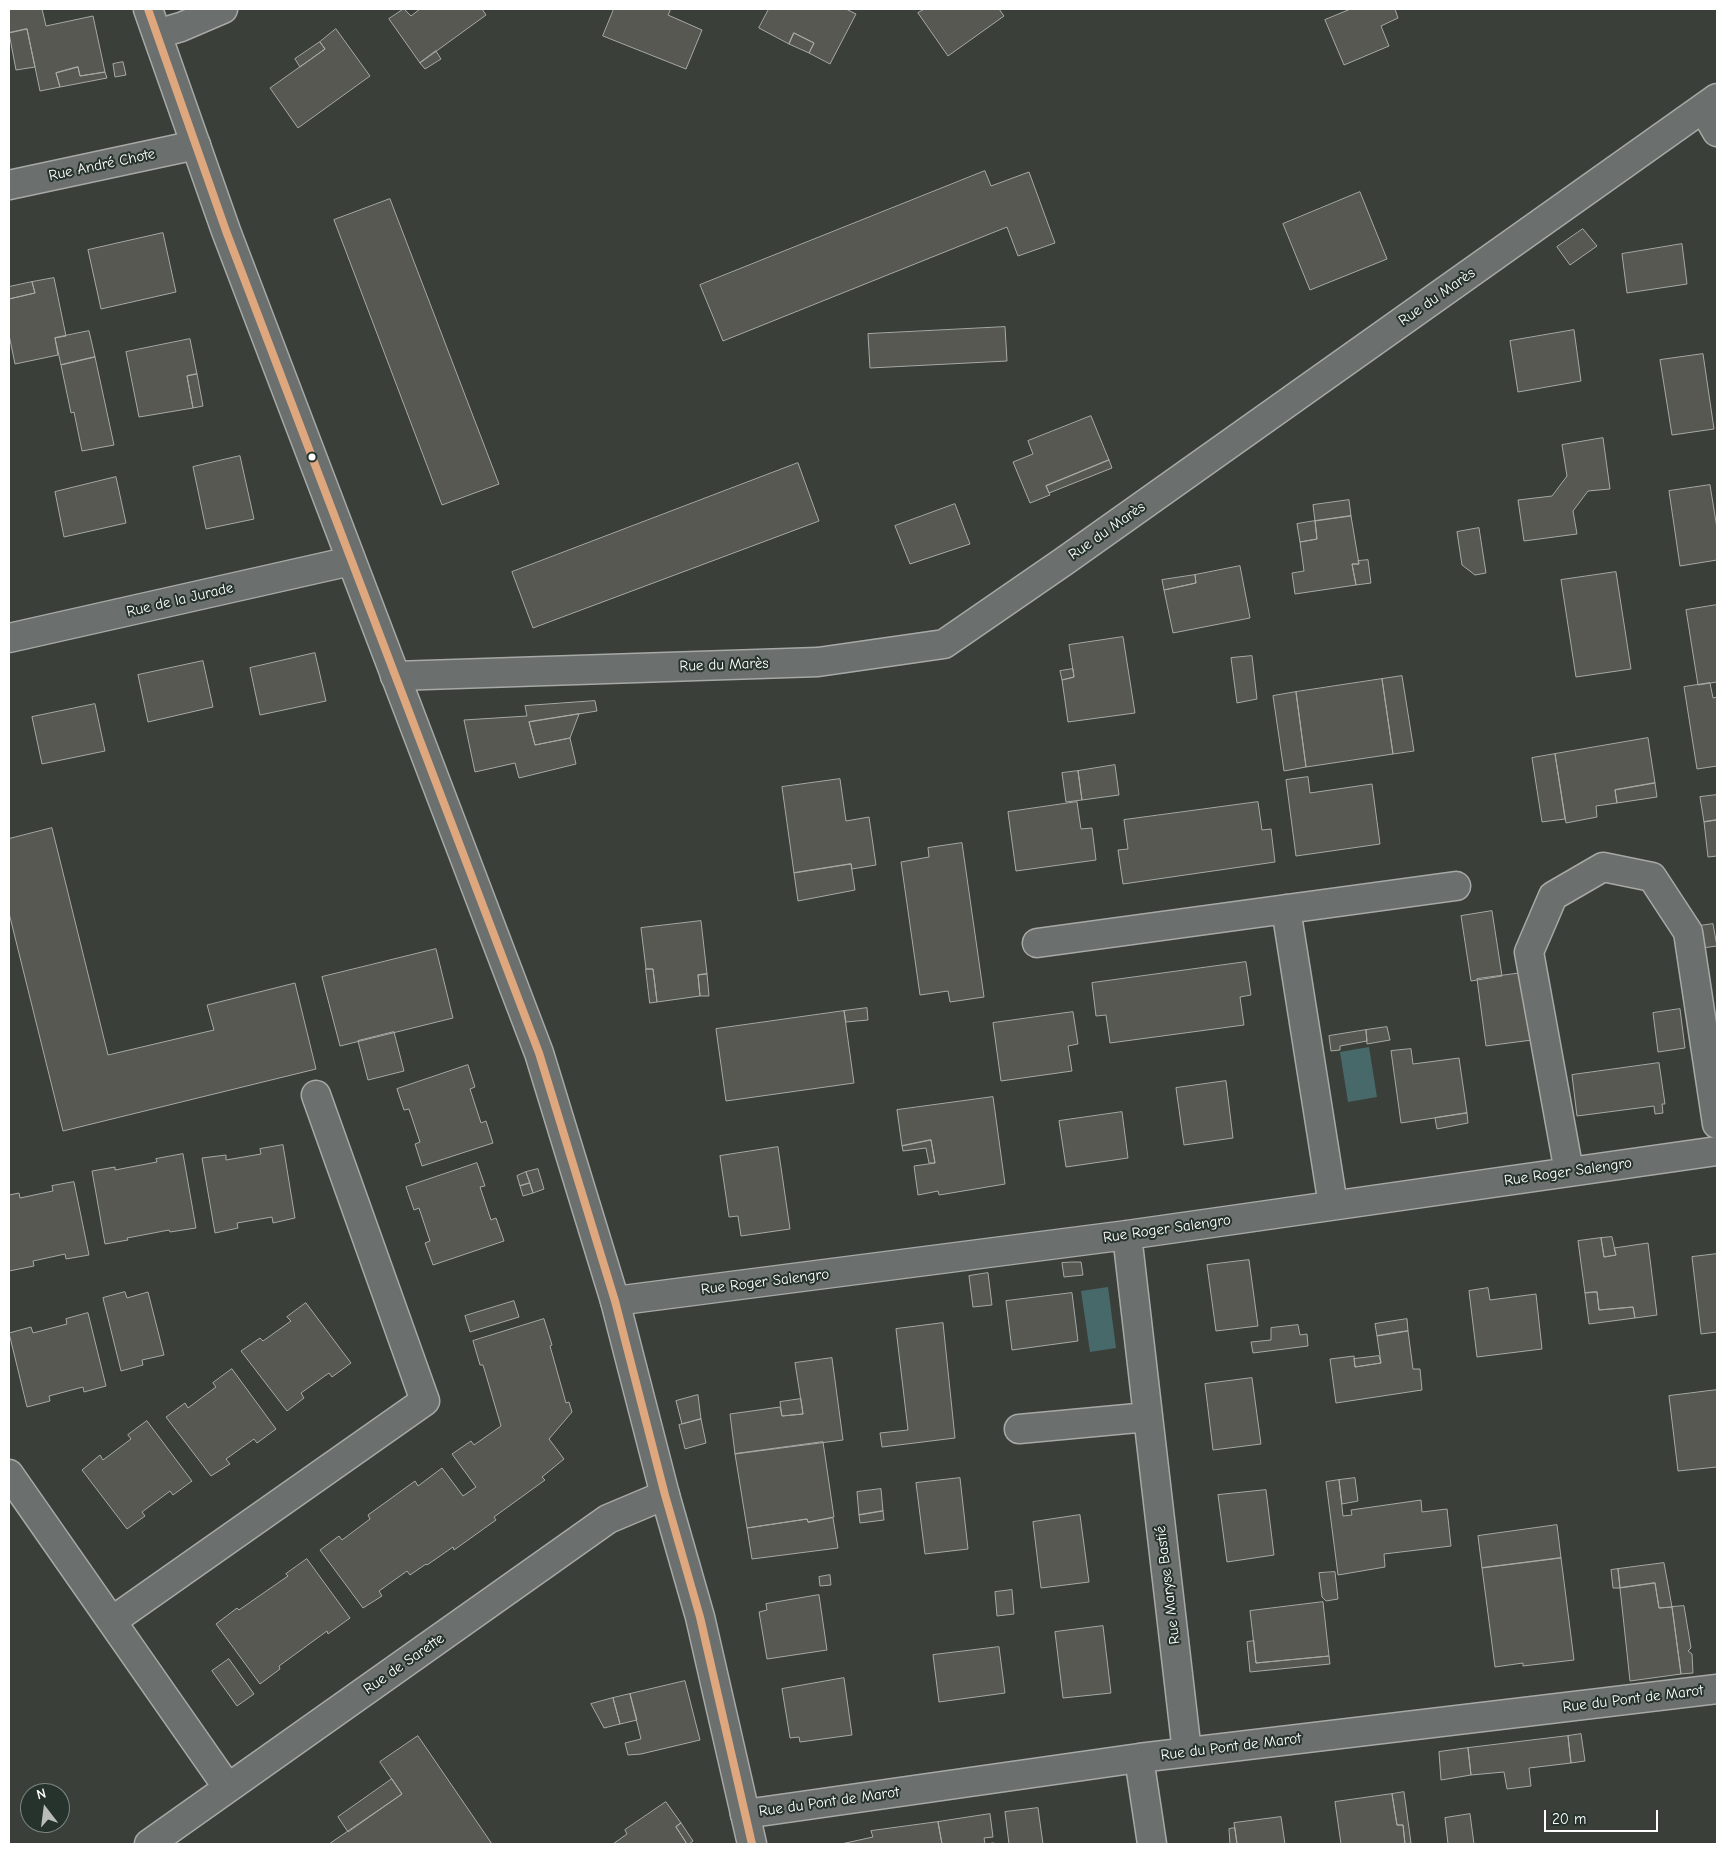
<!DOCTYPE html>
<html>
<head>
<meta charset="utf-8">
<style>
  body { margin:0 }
  #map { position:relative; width:1726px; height:1853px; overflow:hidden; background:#3a3f39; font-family:"Comic Neue",sans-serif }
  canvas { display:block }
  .frame { position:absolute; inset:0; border:10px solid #fff; pointer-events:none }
  .north { position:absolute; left:20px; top:1783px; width:50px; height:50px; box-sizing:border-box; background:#26332d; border:1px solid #7d8581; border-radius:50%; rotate:345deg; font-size:14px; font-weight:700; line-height:20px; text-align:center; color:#fff }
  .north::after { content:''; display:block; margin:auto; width:18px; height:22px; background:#babcba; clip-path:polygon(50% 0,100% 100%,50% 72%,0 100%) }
  .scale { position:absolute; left:1544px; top:1810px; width:114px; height:22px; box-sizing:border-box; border:2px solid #fff; border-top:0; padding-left:6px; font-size:15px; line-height:18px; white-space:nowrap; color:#fff; -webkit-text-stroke:4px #26332d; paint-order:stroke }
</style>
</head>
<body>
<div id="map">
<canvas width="1726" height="1853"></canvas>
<div class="frame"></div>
<div class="north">N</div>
<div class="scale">20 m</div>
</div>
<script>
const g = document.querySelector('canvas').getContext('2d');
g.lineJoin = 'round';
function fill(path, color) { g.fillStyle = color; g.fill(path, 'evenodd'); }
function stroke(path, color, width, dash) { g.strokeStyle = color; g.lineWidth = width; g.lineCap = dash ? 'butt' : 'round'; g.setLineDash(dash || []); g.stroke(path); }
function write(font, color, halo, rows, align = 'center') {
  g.font = font + ' "Comic Neue",sans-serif'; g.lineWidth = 4; g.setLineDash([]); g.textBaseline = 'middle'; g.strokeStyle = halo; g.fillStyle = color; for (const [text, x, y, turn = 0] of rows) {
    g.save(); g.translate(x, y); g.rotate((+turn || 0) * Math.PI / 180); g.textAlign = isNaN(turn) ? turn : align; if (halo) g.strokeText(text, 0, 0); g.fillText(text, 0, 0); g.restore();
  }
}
fill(new Path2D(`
  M 1369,1047 L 1377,1097 L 1348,1102 L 1340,1052 Z
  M 1108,1287 L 1116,1348 L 1090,1352 L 1081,1291 Z`), '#48696a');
const building = new Path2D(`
  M 9,9 L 42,9 L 46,26 L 93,16 L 105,72 L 80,76 L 78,67 L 56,73 L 60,87 L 40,91 L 27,29 L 9,33 Z
  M 404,9 L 411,16 L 420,9 L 482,9 L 486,15 L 420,63 L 389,19 Z
  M 614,9 L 669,9 L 670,11 L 668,15 L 702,30 L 686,69 L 603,36 Z
  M 769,9 L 846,9 L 856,14 L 830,64 L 809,53 L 814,43 L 794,33 L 789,44 L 759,28 Z
  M 925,9 L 999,9 L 1004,16 L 948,56 L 918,13 Z
  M 1351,9 L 1395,9 L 1398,18 L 1381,26 L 1389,46 L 1344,65 L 1325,20 Z
  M 27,29 L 35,67 L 16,70 L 9,33 Z
  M 336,29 L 370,76 L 298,128 L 270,88 L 325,49 L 320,42 Z
  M 794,33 L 814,43 L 809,53 L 789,44 Z
  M 320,42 L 325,49 L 300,67 L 295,59 Z
  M 436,51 L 441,59 L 425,69 L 420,63 Z
  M 123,62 L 126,75 L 115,77 L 113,64 Z
  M 78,67 L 80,76 L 105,72 L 107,78 L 60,87 L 56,73 Z
  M 985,171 L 991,186 L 1029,172 L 1055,243 L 1018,256 L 1007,227 L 723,341 L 700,285 Z
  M 1360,192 L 1387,259 L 1310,290 L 1283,224 Z
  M 390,199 L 499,484 L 442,505 L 334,220 Z
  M 1583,229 L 1597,246 L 1570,265 L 1557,247 Z
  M 163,233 L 176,292 L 101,309 L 88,250 Z
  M 1682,244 L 1687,284 L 1627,293 L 1622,254 Z
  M 54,278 L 66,336 L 55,338 L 58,355 L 15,364 L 9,335 L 9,299 L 35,293 L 32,282 Z
  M 32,282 L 35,293 L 9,299 L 9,287 Z
  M 1005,327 L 1007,361 L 870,368 L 868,334 Z
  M 1574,330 L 1581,381 L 1518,392 L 1510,341 Z
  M 89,331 L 95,357 L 61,365 L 55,338 Z
  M 190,339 L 197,374 L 187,376 L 193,408 L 139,417 L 126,352 Z
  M 1703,354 L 1714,429 L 1672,435 L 1660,360 Z
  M 95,357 L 114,445 L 82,451 L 74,412 L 71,413 L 61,365 Z
  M 197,374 L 203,406 L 193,408 L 187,376 Z
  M 1091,416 L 1109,460 L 1046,486 L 1050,495 L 1030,503 L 1013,462 L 1033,454 L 1028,441 Z
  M 1603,438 L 1610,489 L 1588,491 L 1573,511 L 1577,534 L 1524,541 L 1518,500 L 1552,496 L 1567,476 L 1562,445 Z
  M 240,456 L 254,519 L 206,529 L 193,467 Z
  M 1109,460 L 1112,468 L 1049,493 L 1046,486 Z
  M 798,463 L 819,521 L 533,628 L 512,572 Z
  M 116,477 L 126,523 L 64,537 L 55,492 Z
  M 1710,485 L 1717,528 L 1717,560 L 1680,566 L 1669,491 Z
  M 1349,500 L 1351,516 L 1315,521 L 1313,505 Z
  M 955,504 L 970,544 L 910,564 L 895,526 Z
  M 1351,516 L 1359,564 L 1352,564 L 1356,585 L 1295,594 L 1292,573 L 1304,571 L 1300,542 L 1317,539 L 1315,521 Z
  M 1315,521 L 1317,539 L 1300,542 L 1297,524 Z
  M 1479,528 L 1486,573 L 1475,575 L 1462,565 L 1457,532 Z
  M 1368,560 L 1371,583 L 1356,585 L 1352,564 L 1359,564 L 1358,561 Z
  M 1240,566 L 1250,618 L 1173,633 L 1164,590 L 1196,583 L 1195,575 Z
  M 1616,572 L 1631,669 L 1576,677 L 1561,580 Z
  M 1195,575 L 1196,583 L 1164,590 L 1162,580 Z
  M 1717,605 L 1717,682 L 1698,685 L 1686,610 Z
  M 1123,637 L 1135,713 L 1068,722 L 1062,680 L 1074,677 L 1069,645 Z
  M 315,653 L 326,701 L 260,715 L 250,668 Z
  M 1252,656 L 1257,699 L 1237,703 L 1231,658 Z
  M 203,661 L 213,707 L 148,722 L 138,675 Z
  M 1073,669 L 1074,677 L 1062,680 L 1060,671 Z
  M 1402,676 L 1414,751 L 1393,754 L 1382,679 Z
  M 1382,679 L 1393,754 L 1306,767 L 1296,692 Z
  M 1710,683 L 1713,698 L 1717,697 L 1717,766 L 1697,769 L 1684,687 Z
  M 1296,692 L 1306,767 L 1284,771 L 1273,696 Z
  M 595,701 L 597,711 L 529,722 L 535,745 L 570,738 L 576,764 L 519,778 L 515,763 L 475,772 L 464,720 L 527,716 L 525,706 Z
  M 95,704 L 105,751 L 42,764 L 32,717 Z
  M 579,714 L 570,738 L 535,745 L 529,722 Z
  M 1648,738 L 1655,783 L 1615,790 L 1617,803 L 1596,806 L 1597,817 L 1566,823 L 1555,754 Z
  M 1555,754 L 1565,819 L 1542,822 L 1532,758 Z
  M 1115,765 L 1119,795 L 1082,800 L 1078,771 Z
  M 1078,771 L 1082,800 L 1066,802 L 1062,773 Z
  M 1308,777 L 1310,793 L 1372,784 L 1380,844 L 1296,856 L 1286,780 Z
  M 840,779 L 846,821 L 869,817 L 876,865 L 852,869 L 851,864 L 794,873 L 782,787 Z
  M 1655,783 L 1657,797 L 1617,803 L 1615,790 Z
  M 1717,795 L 1717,820 L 1704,822 L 1700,797 Z
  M 1077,802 L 1081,829 L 1092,828 L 1096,860 L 1016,871 L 1008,812 Z
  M 1258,802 L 1262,830 L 1271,829 L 1275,862 L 1123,884 L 1118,850 L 1128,849 L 1124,820 Z
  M 1717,820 L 1717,856 L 1708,857 L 1704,822 Z
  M 52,828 L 108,1055 L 214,1030 L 207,1005 L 295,983 L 316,1069 L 63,1131 L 9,913 L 9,839 Z
  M 962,843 L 984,997 L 950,1002 L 948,991 L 920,995 L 901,862 L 929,857 L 928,848 Z
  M 851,864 L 855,890 L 798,901 L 794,873 Z
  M 1492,911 L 1502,976 L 1471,981 L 1461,916 Z
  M 701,921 L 707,974 L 698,975 L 700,996 L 657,1002 L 653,969 L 646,969 L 641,928 Z
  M 1713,924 L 1717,946 L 1702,948 L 1699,926 Z
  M 436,949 L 453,1018 L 340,1046 L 322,977 Z
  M 1246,962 L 1251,995 L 1240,997 L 1244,1025 L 1110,1043 L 1106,1015 L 1096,1016 L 1092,983 Z
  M 646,969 L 653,969 L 657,1002 L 650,1003 Z
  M 1522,973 L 1532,1040 L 1486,1046 L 1477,979 Z
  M 707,974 L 709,996 L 700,996 L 698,975 Z
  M 867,1008 L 868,1020 L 846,1022 L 844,1011 Z
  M 1680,1009 L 1685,1048 L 1658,1052 L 1653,1013 Z
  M 844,1011 L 854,1083 L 726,1101 L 716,1029 Z
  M 1073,1012 L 1078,1044 L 1068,1046 L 1072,1071 L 1001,1081 L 993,1023 Z
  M 1387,1027 L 1390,1040 L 1367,1044 L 1366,1030 Z
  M 1366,1030 L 1367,1041 L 1340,1046 L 1340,1050 L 1331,1051 L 1329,1036 Z
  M 394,1032 L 404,1071 L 368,1080 L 358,1041 Z
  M 1411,1049 L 1413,1064 L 1459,1058 L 1467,1113 L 1401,1123 L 1391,1051 Z
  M 1659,1063 L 1665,1104 L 1662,1104 L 1663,1113 L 1655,1114 L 1654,1106 L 1577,1116 L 1572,1075 Z
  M 468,1065 L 475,1087 L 470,1089 L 481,1123 L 486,1121 L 493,1143 L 422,1166 L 415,1144 L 420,1142 L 409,1109 L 404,1110 L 397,1089 Z
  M 1226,1081 L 1233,1138 L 1184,1145 L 1176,1088 Z
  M 993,1097 L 1005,1184 L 939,1195 L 938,1191 L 918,1195 L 914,1166 L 935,1163 L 931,1140 L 902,1146 L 897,1110 Z
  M 1122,1112 L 1128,1158 L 1066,1167 L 1059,1121 Z
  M 1467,1113 L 1468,1123 L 1437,1129 L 1435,1118 Z
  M 931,1140 L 935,1163 L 929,1163 L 926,1148 L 903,1151 L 902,1146 Z
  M 283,1145 L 295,1218 L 273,1223 L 272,1217 L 237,1223 L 238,1228 L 215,1233 L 202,1158 L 226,1155 L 226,1160 L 261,1154 L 260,1149 Z
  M 778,1147 L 790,1229 L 741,1236 L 738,1216 L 729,1217 L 720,1156 Z
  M 183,1154 L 196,1228 L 170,1232 L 169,1230 L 127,1238 L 128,1240 L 105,1244 L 92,1171 L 115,1167 L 115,1170 L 157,1162 L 156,1159 Z
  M 477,1163 L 485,1186 L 480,1187 L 491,1220 L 496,1218 L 504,1241 L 433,1265 L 425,1243 L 430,1241 L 419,1208 L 414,1210 L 406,1187 Z
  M 538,1169 L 544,1189 L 533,1193 L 526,1172 Z
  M 526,1172 L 530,1183 L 520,1186 L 517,1176 Z
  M 74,1182 L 89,1255 L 66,1259 L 65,1254 L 33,1261 L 34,1266 L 9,1271 L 9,1195 L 19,1193 L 20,1198 L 53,1191 L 52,1186 Z
  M 530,1183 L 533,1193 L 523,1196 L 520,1186 Z
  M 1612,1237 L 1616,1255 L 1604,1257 L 1601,1238 Z
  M 1601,1238 L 1604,1257 L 1616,1255 L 1614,1248 L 1648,1243 L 1657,1315 L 1635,1318 L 1633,1307 L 1599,1310 L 1597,1292 L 1585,1293 L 1578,1241 Z
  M 1717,1254 L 1717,1332 L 1701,1334 L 1692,1257 Z
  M 1249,1260 L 1258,1326 L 1216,1331 L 1207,1265 Z
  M 1072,1262 L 1081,1262 L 1083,1275 L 1064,1277 L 1062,1263 Z
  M 988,1273 L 992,1305 L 973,1307 L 969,1276 Z
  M 1488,1288 L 1490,1300 L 1536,1294 L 1542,1349 L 1477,1357 L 1469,1291 Z
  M 125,1292 L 127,1298 L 148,1292 L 164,1355 L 142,1360 L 143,1365 L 121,1371 L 103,1298 Z
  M 1597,1292 L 1599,1310 L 1633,1307 L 1635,1318 L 1589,1324 L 1585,1293 Z
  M 1072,1293 L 1078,1341 L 1012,1350 L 1006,1301 Z
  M 514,1301 L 519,1317 L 470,1332 L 465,1316 Z
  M 306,1303 L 351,1363 L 332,1377 L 329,1373 L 301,1393 L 304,1398 L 287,1411 L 241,1351 L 260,1338 L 263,1341 L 291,1321 L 287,1317 Z
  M 88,1313 L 106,1386 L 84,1392 L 83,1387 L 49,1396 L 50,1401 L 27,1407 L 9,1333 L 31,1327 L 33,1333 L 67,1324 L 66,1319 Z
  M 544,1319 L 552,1345 L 550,1346 L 566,1403 L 569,1402 L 572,1412 L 549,1439 L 564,1459 L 542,1477 L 545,1480 L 494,1517 L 496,1520 L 454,1550 L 453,1547 L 427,1565 L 426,1564 L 410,1575 L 407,1571 L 379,1591 L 382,1596 L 363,1608 L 320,1550 L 339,1536 L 342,1540 L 370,1519 L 368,1515 L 415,1481 L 418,1486 L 442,1468 L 463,1496 L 476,1487 L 452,1454 L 471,1441 L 474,1445 L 501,1426 L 483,1365 L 480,1365 L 473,1341 Z
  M 1407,1319 L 1408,1331 L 1377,1336 L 1375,1324 Z
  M 943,1323 L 955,1438 L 882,1447 L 880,1433 L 908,1430 L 896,1329 Z
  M 1298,1325 L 1300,1335 L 1307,1334 L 1308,1346 L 1253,1353 L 1251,1342 L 1271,1340 L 1271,1328 Z
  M 1408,1331 L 1413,1369 L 1420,1369 L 1422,1390 L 1336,1403 L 1330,1359 L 1354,1356 L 1355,1367 L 1381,1363 L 1377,1336 Z
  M 1379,1356 L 1381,1363 L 1355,1367 L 1354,1359 Z
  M 832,1358 L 843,1440 L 735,1454 L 730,1414 L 780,1407 L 782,1416 L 803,1414 L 795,1363 Z
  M 232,1369 L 276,1429 L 257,1443 L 254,1439 L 226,1459 L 230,1464 L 211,1476 L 166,1417 L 185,1403 L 188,1408 L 216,1387 L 213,1383 Z
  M 1252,1378 L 1261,1444 L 1213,1450 L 1205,1384 Z
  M 1717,1390 L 1717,1467 L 1678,1471 L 1669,1396 Z
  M 698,1395 L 701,1419 L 682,1424 L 676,1401 Z
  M 801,1399 L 803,1414 L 782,1416 L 780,1402 Z
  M 701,1419 L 706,1443 L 685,1449 L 679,1425 Z
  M 147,1421 L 192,1481 L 173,1495 L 170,1491 L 142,1512 L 145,1516 L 127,1529 L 82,1470 L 100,1455 L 103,1460 L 131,1439 L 128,1435 Z
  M 823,1442 L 834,1517 L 808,1522 L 807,1519 L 747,1528 L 735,1454 Z
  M 960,1478 L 968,1549 L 925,1554 L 916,1483 Z
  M 1355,1478 L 1358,1501 L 1342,1504 L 1339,1480 Z
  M 1339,1480 L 1343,1516 L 1352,1515 L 1351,1510 L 1421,1500 L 1422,1512 L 1447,1509 L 1451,1546 L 1384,1554 L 1385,1567 L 1338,1575 L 1326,1482 Z
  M 881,1489 L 883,1511 L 859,1515 L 857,1492 Z
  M 1266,1490 L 1274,1555 L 1227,1562 L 1218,1495 Z
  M 883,1511 L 884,1520 L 860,1523 L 859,1515 Z
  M 1080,1515 L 1089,1582 L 1041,1588 L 1033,1522 Z
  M 833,1518 L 838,1548 L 752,1559 L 747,1528 L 807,1519 L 808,1522 Z
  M 1557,1525 L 1561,1558 L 1482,1568 L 1478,1536 Z
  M 1561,1558 L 1574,1660 L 1523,1666 L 1523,1663 L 1495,1667 L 1482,1568 Z
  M 307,1559 L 350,1618 L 328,1634 L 327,1631 L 279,1666 L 280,1669 L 260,1684 L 216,1624 L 237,1608 L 239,1610 L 288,1576 L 286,1574 Z
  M 1664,1563 L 1672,1607 L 1659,1608 L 1655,1583 L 1620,1588 L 1618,1569 Z
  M 1618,1569 L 1620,1588 L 1613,1588 L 1611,1570 Z
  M 1335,1572 L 1338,1599 L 1326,1601 L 1322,1597 L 1319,1573 Z
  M 830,1575 L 831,1585 L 820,1586 L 819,1577 Z
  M 1655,1583 L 1659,1608 L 1672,1607 L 1681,1674 L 1630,1681 L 1620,1588 Z
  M 1012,1590 L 1014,1614 L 997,1616 L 995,1592 Z
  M 819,1595 L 827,1650 L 767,1659 L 759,1612 L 767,1610 L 766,1604 Z
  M 1323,1602 L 1329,1656 L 1256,1663 L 1250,1611 Z
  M 1684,1606 L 1691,1648 L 1688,1651 L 1692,1654 L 1693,1673 L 1681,1674 L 1672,1607 Z
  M 1103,1626 L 1111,1693 L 1063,1698 L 1055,1632 Z
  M 1254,1641 L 1256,1663 L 1329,1656 L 1330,1664 L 1250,1672 L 1247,1642 Z
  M 999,1647 L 1005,1693 L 939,1702 L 933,1655 Z
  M 229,1659 L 254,1694 L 237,1706 L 212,1671 Z
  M 844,1678 L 852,1735 L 800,1742 L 799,1737 L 790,1738 L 782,1689 Z
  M 685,1681 L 700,1740 L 641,1754 L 628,1755 L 625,1743 L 641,1739 L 630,1694 Z
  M 630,1694 L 637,1720 L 620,1724 L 613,1698 Z
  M 613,1698 L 620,1724 L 604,1728 L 591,1704 Z
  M 1581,1734 L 1585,1761 L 1571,1763 L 1568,1736 Z
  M 418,1736 L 492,1844 L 329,1844 L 402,1794 L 380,1762 Z
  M 1568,1736 L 1571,1763 L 1529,1768 L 1531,1786 L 1507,1789 L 1504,1772 L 1471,1775 L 1468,1748 Z
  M 1468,1748 L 1471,1775 L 1441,1780 L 1439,1752 Z
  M 392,1779 L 402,1794 L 348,1832 L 338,1817 Z
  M 1404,1792 L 1411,1843 L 1405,1844 L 1403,1825 L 1397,1825 L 1392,1794 Z
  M 1392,1794 L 1397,1825 L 1403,1825 L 1405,1844 L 1341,1844 L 1335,1802 Z
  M 666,1802 L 681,1823 L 676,1827 L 687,1844 L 613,1844 L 627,1834 L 625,1830 Z
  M 1038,1808 L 1043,1844 L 1009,1844 L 1005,1812 Z
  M 990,1814 L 993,1837 L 984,1838 L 985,1844 L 994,1843 L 994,1844 L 942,1844 L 938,1822 Z
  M 1470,1814 L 1474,1844 L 1448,1844 L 1445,1818 Z
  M 1281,1817 L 1285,1844 L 1237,1844 L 1234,1823 Z
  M 938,1822 L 942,1844 L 841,1844 L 873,1837 L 871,1831 Z
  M 681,1823 L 693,1841 L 689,1844 L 687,1844 L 676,1827 Z
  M 1235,1828 L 1237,1844 L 1230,1844 L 1229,1829 Z`);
fill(building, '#565851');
stroke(building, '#a6a9a6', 1);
const minor = new Path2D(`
  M 157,34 L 181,27 L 223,9
  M 1703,108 L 1717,132
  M 9,185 L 196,145
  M 9,638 L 351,561
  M 395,676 L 818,662 L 944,644 L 1063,562 L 1717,98
  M 1286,909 L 1333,1205
  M 1037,943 L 1456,886
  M 1569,1172 L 1529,952 L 1553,896 L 1603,867 L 1652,877 L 1688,932 L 1717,1124
  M 1127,1235 L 1187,1752
  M 615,1301 L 1127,1235 L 1717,1151
  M 1019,1429 L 1148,1417
  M 9,1474 L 228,1788
  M 112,1621 L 425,1401 L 316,1095
  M 1139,1758 L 1152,1844
  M 745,1814 L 1139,1758 L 1717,1689
  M 149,1844 L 608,1519 L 665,1495`);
const secondary = new Path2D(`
  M 148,9 L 226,231 L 539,1053 L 615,1301 L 665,1495 L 700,1617 L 752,1844`);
stroke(minor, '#a6a9a6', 31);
stroke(secondary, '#a6a9a6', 31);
stroke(minor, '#6b6f6d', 28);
stroke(secondary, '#6b6f6d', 28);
stroke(new Path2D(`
  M 148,9 L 226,231 L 539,1053 L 615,1301 L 665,1495 L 700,1617 L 752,1844`), '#dfa77e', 8);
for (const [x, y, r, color] of [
  [312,457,4.5,"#fff"]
]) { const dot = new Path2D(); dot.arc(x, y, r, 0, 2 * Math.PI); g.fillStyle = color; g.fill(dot); stroke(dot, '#26332d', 2); }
write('15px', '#fff', '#26332d', [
  ["Rue André Chote",102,165,-12],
  ["Rue du Marès",1437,297,-35],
  ["Rue du Marès",1107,531,-35],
  ["Rue de la Jurade",180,600,-13],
  ["Rue du Marès",724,665,-2],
  ["Rue Roger Salengro",1568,1172,-8],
  ["Rue Roger Salengro",1167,1229,-8],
  ["Rue Roger Salengro",765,1282,-7],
  ["Rue Maryse Bastié",1168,1585,-97],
  ["Rue de Sarette",404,1664,-35],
  ["Rue du Pont de Marot",1633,1699,-7],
  ["Rue du Pont de Marot",1231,1747,-7],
  ["Rue du Pont de Marot",829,1802,-8]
]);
</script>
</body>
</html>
